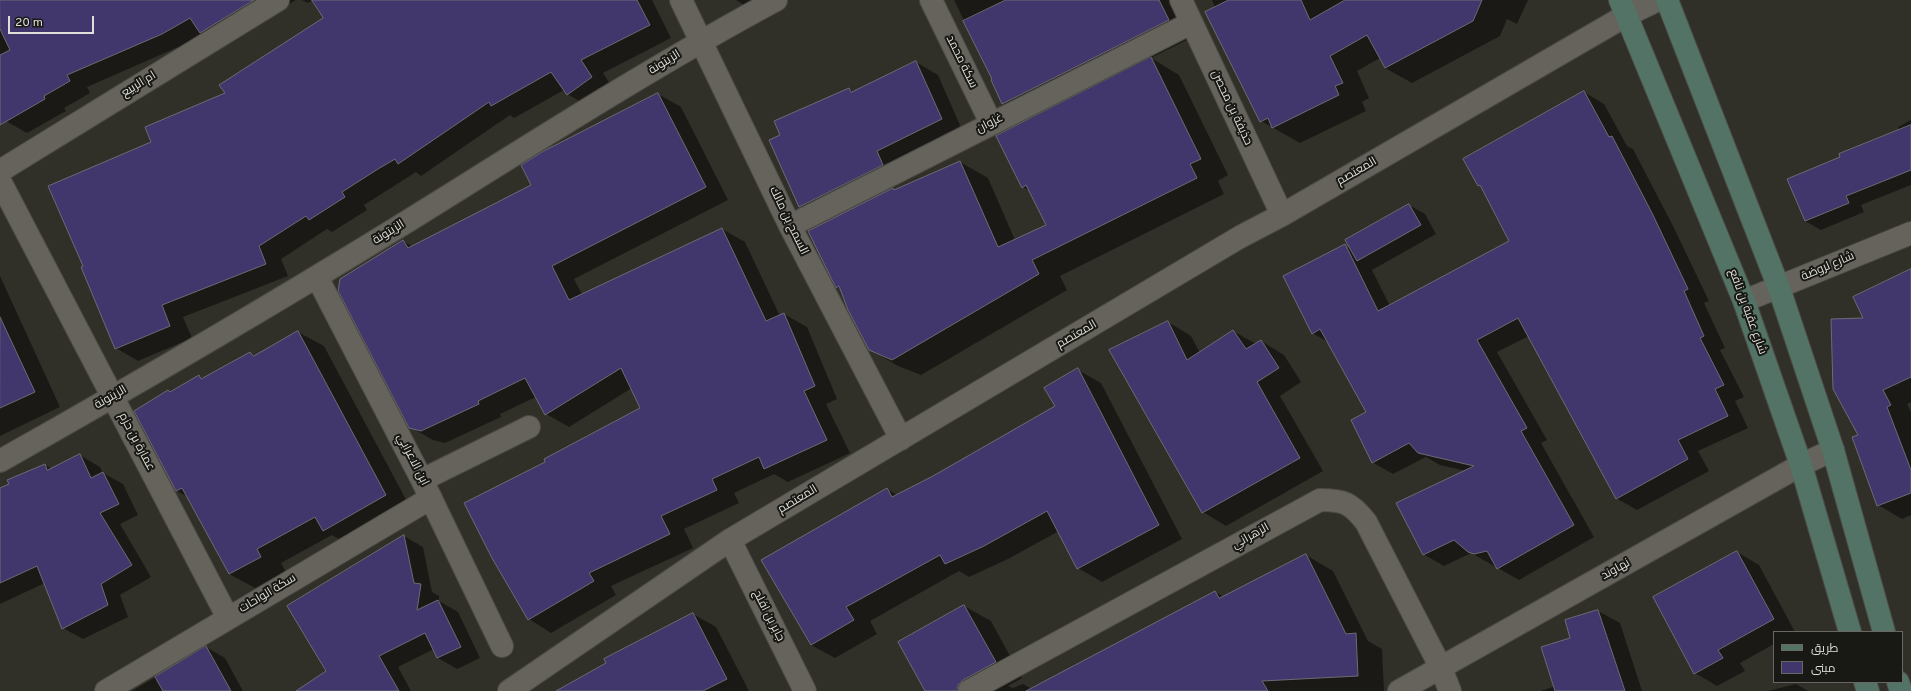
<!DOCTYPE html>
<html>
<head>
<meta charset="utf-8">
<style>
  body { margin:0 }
  #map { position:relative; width:1911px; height:691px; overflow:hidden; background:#313028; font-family:Overpass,Cairo,sans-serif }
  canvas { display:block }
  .legend { position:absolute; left:1773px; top:631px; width:130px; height:52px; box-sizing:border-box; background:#181814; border:1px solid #686763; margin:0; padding:5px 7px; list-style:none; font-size:12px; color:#dfded9 }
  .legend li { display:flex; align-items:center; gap:8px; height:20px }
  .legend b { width:20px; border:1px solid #686763 }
  .scale { position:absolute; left:8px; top:16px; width:86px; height:18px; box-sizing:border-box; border:2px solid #dfded9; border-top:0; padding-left:5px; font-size:12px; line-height:14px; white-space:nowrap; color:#dfded9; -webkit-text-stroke:3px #181814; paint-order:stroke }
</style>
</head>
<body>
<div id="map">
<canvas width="1911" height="691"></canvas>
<ul class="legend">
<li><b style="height:5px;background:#527365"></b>طريق</li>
<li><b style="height:11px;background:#42376c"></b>مبنى</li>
</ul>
<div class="scale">20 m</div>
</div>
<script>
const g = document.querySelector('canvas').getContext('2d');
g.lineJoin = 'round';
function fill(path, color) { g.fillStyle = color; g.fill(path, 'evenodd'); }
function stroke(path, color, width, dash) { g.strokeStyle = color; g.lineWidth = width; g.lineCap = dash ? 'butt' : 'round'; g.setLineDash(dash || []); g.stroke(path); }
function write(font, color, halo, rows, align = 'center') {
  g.font = font + ' Overpass,Cairo,sans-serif'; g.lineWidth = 4; g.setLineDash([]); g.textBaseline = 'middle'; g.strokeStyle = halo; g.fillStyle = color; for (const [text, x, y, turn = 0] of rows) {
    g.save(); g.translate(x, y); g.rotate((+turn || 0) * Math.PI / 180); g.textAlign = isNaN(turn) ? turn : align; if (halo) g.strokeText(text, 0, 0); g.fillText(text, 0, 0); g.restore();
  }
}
fill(new Path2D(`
  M 0,0 L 296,0 L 221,45 L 183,45 L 87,87 L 90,93 L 64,108 L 66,111 L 27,133 L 6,121 L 0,110 Z
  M 302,0 L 313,0 L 308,3 Z
  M 352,0 L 652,0 L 671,38 L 603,73 L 614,90 L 590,107 L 567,94 L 564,90 L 514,118 L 510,115 L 421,176 L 416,172 L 364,205 L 367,210 L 332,232 L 327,229 L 281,259 L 288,276 L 183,317 L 192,338 L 138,361 L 116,348 L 85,266 L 152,142 L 226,94 Z
  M 736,0 L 781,0 L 757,13 Z
  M 954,0 L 1178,0 L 1195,36 L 1151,58 L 1179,75 L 1228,175 L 1218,181 L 1224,194 L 1060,276 L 1067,290 L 921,375 L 898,366 L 869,349 L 841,289 L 837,287 L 895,191 L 960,162 L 988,178 L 1015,240 L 1047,226 L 1030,191 L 1023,187 L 1030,119 L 1003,104 L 992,81 L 993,80 Z
  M 1212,0 L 1528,0 L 1517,24 L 1507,19 L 1500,36 L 1412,83 L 1385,68 L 1380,58 L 1357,71 L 1369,98 L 1362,102 L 1366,111 L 1300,143 L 1261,121 Z
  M 916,62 L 938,75 L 963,132 L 822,220 L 800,207 L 770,140 L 782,135 L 849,89 L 855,92 Z
  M 1584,92 L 1604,104 L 1627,146 L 1633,149 L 1673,226 L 1709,301 L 1704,303 L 1725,348 L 1720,350 L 1744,397 L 1735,401 L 1748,428 L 1698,451 L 1709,471 L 1637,510 L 1616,498 L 1529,336 L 1497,352 L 1547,440 L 1541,443 L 1594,537 L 1519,580 L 1471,553 L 1444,566 L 1423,554 L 1466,471 L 1440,465 L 1426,457 L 1393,474 L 1372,462 L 1367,412 L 1328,342 L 1312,333 L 1345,246 L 1351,249 L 1409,205 L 1425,214 L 1436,234 L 1372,270 L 1390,306 L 1511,242 L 1482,187 L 1479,185 Z
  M 658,94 L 681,107 L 728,200 L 574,279 L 582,294 L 722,229 L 745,242 L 780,316 L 784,314 L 807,327 L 837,399 L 826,404 L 850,453 L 788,482 L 774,474 L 734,493 L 739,503 L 684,529 L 693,548 L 611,586 L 616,595 L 551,633 L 529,619 L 546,462 L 642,408 L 632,388 L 569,427 L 546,414 L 536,397 L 500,414 L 501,417 L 445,443 L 433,440 L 410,427 L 403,241 L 413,247 L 533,185 Z
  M 1911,120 L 1911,185 L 1861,205 L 1864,212 L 1821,230 L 1805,221 L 1900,130 L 1898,127 Z
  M 1911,270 L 1911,402 L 1907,404 L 1911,412 L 1911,515 L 1902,519 L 1878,505 L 1859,435 L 1865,319 Z
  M 0,276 L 60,407 L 0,436 Z
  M 1168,322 L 1191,336 L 1200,353 L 1233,331 L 1256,344 L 1261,341 L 1284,355 L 1301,382 L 1280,396 L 1323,471 L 1226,526 L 1203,512 Z
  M 298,332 L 324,346 L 411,509 L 349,545 L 332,535 L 281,563 L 286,572 L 255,588 L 229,574 L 188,497 L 177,491 L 135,411 L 199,376 L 204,379 L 250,353 L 255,356 Z
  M 1078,370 L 1101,383 L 1182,539 L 1102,582 L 1078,568 L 1059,531 L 1008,559 L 969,577 L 959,571 L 870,621 L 877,634 L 835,658 L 811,645 L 887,489 L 897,495 L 934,477 L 1056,406 Z
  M 80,455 L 100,467 L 103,473 L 123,484 L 138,515 L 120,524 L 151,577 L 120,595 L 128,617 L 83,639 L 63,628 L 45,583 L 0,604 L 0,489 L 45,465 L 52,469 Z
  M 404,536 L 423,547 L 432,592 L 439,596 L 439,601 L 458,612 L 480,658 L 457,669 L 438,658 L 434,649 L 398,667 L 411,691 L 297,691 L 326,673 L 316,652 Z
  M 1737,552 L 1759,565 L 1795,632 L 1774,632 L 1774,644 L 1740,663 L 1745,671 L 1717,686 L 1695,673 Z
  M 1306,555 L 1333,571 L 1368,641 L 1382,649 L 1384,691 L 926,691 L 964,606 L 991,621 L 1022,678 L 1008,686 L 1013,688 L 1023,684 L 1032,689 L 1215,592 L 1224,597 Z
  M 1598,611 L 1620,623 L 1642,691 L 1541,691 L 1555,686 L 1572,638 Z
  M 693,614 L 716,627 L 749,691 L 558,691 Z
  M 206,647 L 225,658 L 243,691 L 132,691 Z
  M 1796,684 L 1808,691 L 1768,691 Z`), '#0007');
const building = new Path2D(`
  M 0,0 L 254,0 L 200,33 L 190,18 L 162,34 L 67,75 L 70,81 L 44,96 L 45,99 L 0,125 L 0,55 L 10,50 L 0,29 Z
  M 312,0 L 637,0 L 650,25 L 581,60 L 592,77 L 567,95 L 551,72 L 491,106 L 489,102 L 398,164 L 395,159 L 378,169 L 342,192 L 345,197 L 309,220 L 306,216 L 259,246 L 266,264 L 162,305 L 170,326 L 115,349 L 81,267 L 83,266 L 48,186 L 151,142 L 145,127 L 225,93 L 219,85 L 323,18 Z
  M 1006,0 L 1159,0 L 1169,20 L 1002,104 L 991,80 L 992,79 L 963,21 Z
  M 1229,0 L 1301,0 L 1310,20 L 1345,0 L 1482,0 L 1473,21 L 1385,68 L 1367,35 L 1330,56 L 1343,83 L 1335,86 L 1339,95 L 1272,128 L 1268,118 L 1260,122 L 1205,12 Z
  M 1151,57 L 1201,159 L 1190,164 L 1197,178 L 1032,260 L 1039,274 L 892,360 L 869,350 L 848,310 L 839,286 L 836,288 L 808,231 L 893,188 L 894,190 L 960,161 L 998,247 L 1046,225 L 1026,185 L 1022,188 L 996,136 Z
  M 916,61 L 942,119 L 877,151 L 883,165 L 799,207 L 769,140 L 780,135 L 774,121 L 849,88 L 851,92 Z
  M 1584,91 L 1609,137 L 1612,136 L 1652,213 L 1688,289 L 1684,291 L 1704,336 L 1700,338 L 1724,385 L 1715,389 L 1728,416 L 1678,440 L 1688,459 L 1616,499 L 1518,318 L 1477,340 L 1527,428 L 1521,431 L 1574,525 L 1497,569 L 1487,551 L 1474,554 L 1468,552 L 1454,540 L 1423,555 L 1396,503 L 1474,466 L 1418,453 L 1409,443 L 1372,463 L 1351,420 L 1366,412 L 1320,329 L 1312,334 L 1283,276 L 1345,244 L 1378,311 L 1509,241 L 1480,185 L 1478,186 L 1463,159 Z
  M 658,93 L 706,187 L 552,266 L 569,300 L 722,228 L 766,321 L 784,313 L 815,386 L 804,391 L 827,440 L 764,469 L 759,457 L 712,479 L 717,490 L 661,516 L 670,534 L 589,573 L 594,581 L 528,620 L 492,558 L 464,503 L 545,462 L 544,459 L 640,408 L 621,368 L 545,415 L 525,378 L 478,401 L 479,404 L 421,431 L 409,428 L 338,291 L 340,279 L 403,240 L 408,248 L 531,185 L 521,165 L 542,152 Z
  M 1911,125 L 1911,170 L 1846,196 L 1849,203 L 1805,221 L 1787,179 L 1840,157 L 1839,154 Z
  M 1409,204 L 1421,225 L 1357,261 L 1345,240 Z
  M 1911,269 L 1911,377 L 1883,390 L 1891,405 L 1887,407 L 1911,470 L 1911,493 L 1877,506 L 1852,437 L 1858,435 L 1833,389 L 1831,319 L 1863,318 L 1853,297 Z
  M 0,317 L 35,392 L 0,408 Z
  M 1168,321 L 1187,360 L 1233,330 L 1246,349 L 1261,340 L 1279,368 L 1257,382 L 1300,458 L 1202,513 L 1109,350 Z
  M 298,331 L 386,495 L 323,531 L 315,517 L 257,549 L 261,557 L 229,574 L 182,488 L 176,491 L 134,411 L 168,390 L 170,392 L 199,375 L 201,379 L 250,352 L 253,356 Z
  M 1078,368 L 1159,525 L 1077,569 L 1047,511 L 984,546 L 945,564 L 940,555 L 846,607 L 854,620 L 811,645 L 761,560 L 887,488 L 892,497 L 933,476 L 1055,406 L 1044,388 Z
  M 80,454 L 91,478 L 103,472 L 119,504 L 100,513 L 132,565 L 101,584 L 108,605 L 62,629 L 37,566 L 0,583 L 0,488 L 9,484 L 7,480 L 45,464 L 47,470 Z
  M 404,535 L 414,583 L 421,584 L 417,610 L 438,600 L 461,647 L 437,658 L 425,633 L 379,656 L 399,691 L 296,691 L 326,671 L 287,606 Z
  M 1737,551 L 1774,619 L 1718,650 L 1723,658 L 1694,674 L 1653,597 Z
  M 1306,554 L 1346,634 L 1356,633 L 1358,676 L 1262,681 L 1268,691 L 1026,691 L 1215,591 L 1219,598 Z
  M 964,605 L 996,662 L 963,680 L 958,685 L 957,691 L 925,691 L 898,642 Z
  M 1598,610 L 1625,691 L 1555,691 L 1541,647 L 1570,638 L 1565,620 Z
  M 693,613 L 727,679 L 703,691 L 556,691 L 606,663 L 604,659 Z
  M 206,646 L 231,691 L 163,691 L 155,677 Z`);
fill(building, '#42376c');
stroke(building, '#6c6b74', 1);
const street = new Path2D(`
  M 681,0 L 790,226 L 901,439
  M 931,0 L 991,123
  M 1181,0 L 1282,215
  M 0,171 L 278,0
  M 0,181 L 228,618
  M 790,226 L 1191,23
  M 317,277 L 422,480 L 502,646
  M 1744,301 L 1911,233
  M 0,461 C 133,386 265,309 395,229 C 521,151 646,70 776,0
  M 422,480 L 529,427
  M 730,540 L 805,691
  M 106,691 L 431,498
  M 509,691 L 730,540 L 1240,237 L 1282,215 L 1627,15 L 1658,0
  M 969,691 L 1320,500 C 1344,500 1351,503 1366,522 L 1441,668 L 1450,691
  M 1399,691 L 1801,465 L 1833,450`);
const secondary = new Path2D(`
  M 1620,0 L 1744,301 L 1801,465 L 1850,632
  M 1667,0 L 1779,288 L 1833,450 L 1884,632
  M 1865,682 L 1868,691
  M 1898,682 L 1901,691`);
stroke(street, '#4c4b45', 24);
stroke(secondary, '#4c4b45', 24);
stroke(street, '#65635b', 22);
stroke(secondary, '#527365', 22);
write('12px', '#dfded9', '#181814', [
  ["سكة محمد",961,62,64],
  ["الزيتونة",665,63,-32],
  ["ام الربيع",139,85,-32],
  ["حذيفة بن محصن",1231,108,65],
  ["غزوان",990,124,-27],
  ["المعتصم",1357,172,-30],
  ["السمح بن مالك",788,221,64],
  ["الزيتونة",389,233,-32],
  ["شارع لروضة",1828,267,-23],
  ["شارع عقبة بن نافع",1747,312,70],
  ["المعتصم",1077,335,-30],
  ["الزيتونة",111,398,-30],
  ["عمارة بن حزم",136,442,62],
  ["ابن الاعرابي",412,460,63],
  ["المعتصم",798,500,-31],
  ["الزهراني",1251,537,-29],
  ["نهاوند",1616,570,-29],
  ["سكة الواحات",268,594,-31],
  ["جابر بن افلح",768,616,63]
]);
</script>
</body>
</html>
